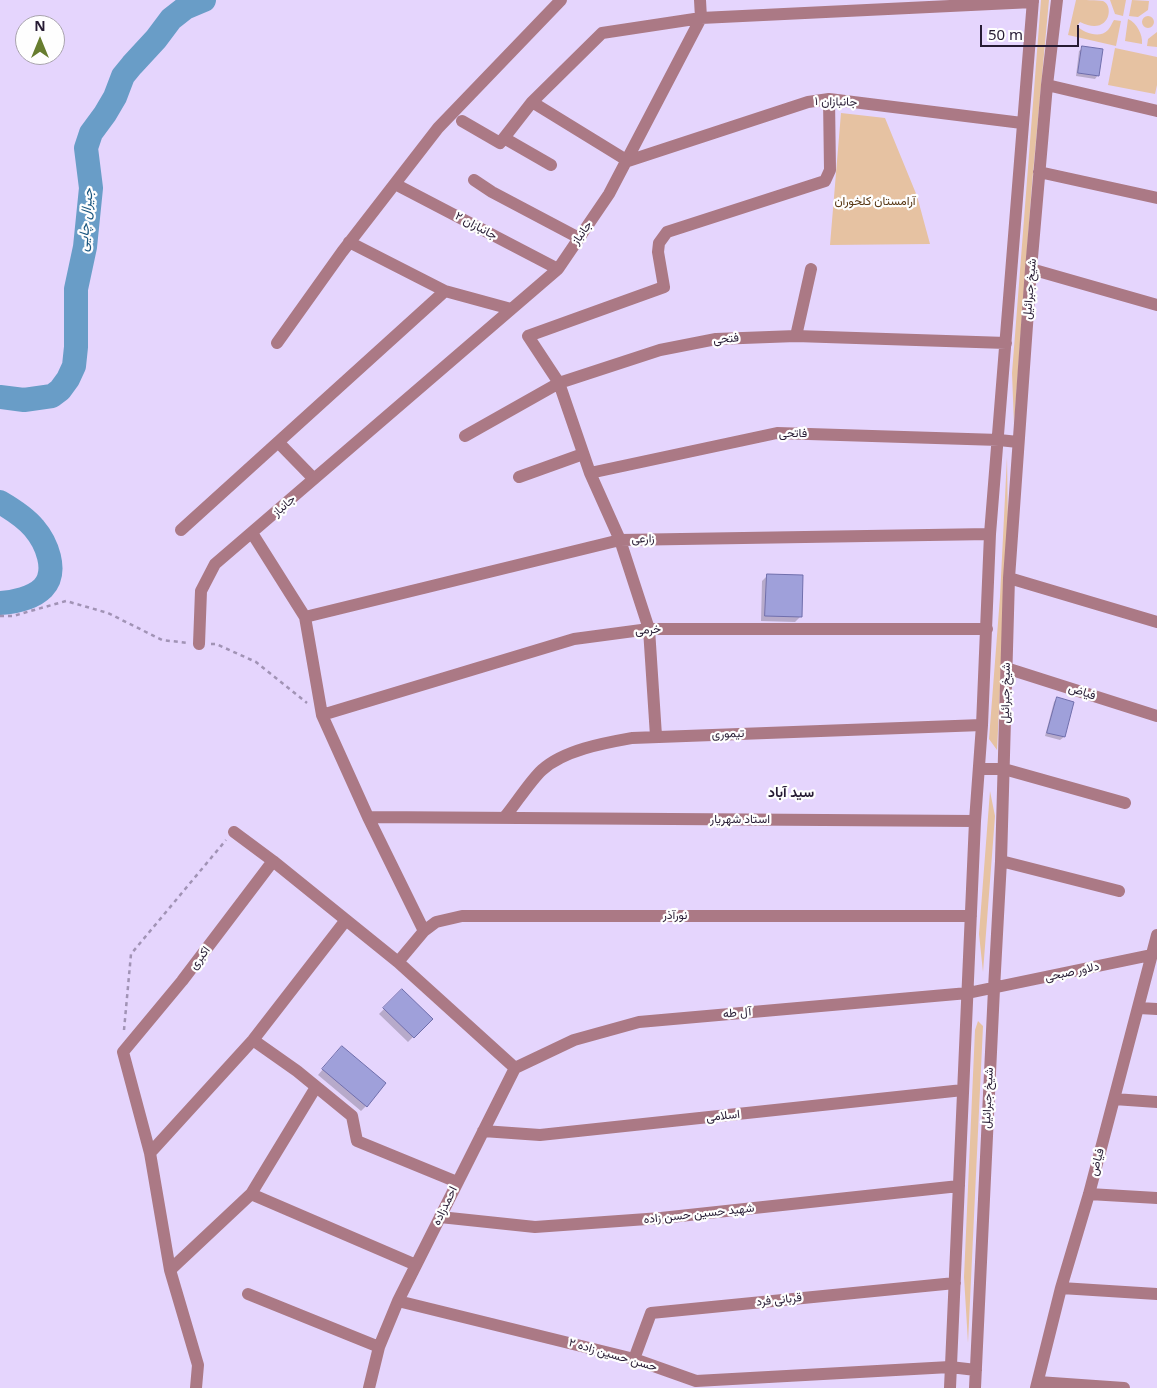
<!DOCTYPE html>
<html>
<head>
<meta charset="utf-8">
<style>
  body { margin:0 }
  #map { position:relative; width:1157px; height:1388px; overflow:hidden; background:#e5d5fd; font-family:"Noto Sans",sans-serif }
  canvas { display:block }
  .north { position:absolute; left:15px; top:15px; width:50px; height:50px; box-sizing:border-box; background:#fefefe; border:1px solid #a8a3ad; border-radius:50%; rotate:0deg; font-size:14px; font-weight:700; line-height:20px; text-align:center; color:#261b33 }
  .north::after { content:''; display:block; margin:auto; width:18px; height:22px; background:#677d2f; clip-path:polygon(50% 0,100% 100%,50% 72%,0 100%) }
  .scale { position:absolute; left:980px; top:25px; width:99px; height:22px; box-sizing:border-box; border:2px solid #261b33; border-top:0; padding-left:6px; font-size:15px; line-height:18px; white-space:nowrap; color:#261b33; -webkit-text-stroke:4px #fefefe; paint-order:stroke }
</style>
</head>
<body>
<div id="map">
<canvas width="1157" height="1388"></canvas>
<div class="north">N</div>
<div class="scale">50 m</div>
</div>
<script>
const g = document.querySelector('canvas').getContext('2d');
g.lineJoin = 'round';
function fill(path, color) { g.fillStyle = color; g.fill(path, 'evenodd'); }
function stroke(path, color, width, dash) { g.strokeStyle = color; g.lineWidth = width; g.lineCap = dash ? 'butt' : 'round'; g.setLineDash(dash || []); g.stroke(path); }
function write(font, color, halo, rows, align = 'center') {
  g.font = font + ' "Noto Sans",Vazirmatn,sans-serif'; g.lineWidth = 4.5; g.setLineDash([]); g.textBaseline = 'middle'; g.strokeStyle = halo; g.fillStyle = color; for (const [text, x, y, turn = 0] of rows) {
    g.save(); g.translate(x, y); g.rotate((+turn || 0) * Math.PI / 180); g.textAlign = isNaN(turn) ? turn : align; if (halo) g.strokeText(text, 0, 0); g.fillText(text, 0, 0); g.restore();
  }
}
fill(new Path2D(`
  M 1041,0 L 1049,0 L 1032,184 L 1014,425 L 1012,373 L 1015,335 Z
  M 1076,0 C 1083,0 1097,0 1103,1 C 1115,6 1109,37 1080,22 L 1077,26 C 1084,33 1100,39 1108,30 C 1110,28 1112,23 1114,20 L 1121,21 L 1116,46 L 1068,35 Z
  M 1110,0 L 1126,0 L 1123,16 L 1115,14 Z
  M 1132,0 L 1149,1 L 1148,10 L 1138,17 L 1129,16 Z
  M1142 22a6 6 0 1 1 12 0a6 6 0 1 1-12 0Z
  M 1128,19 C 1137,23 1143,35 1142,44 L 1125,41 Z
  M 1157,32 L 1157,47 L 1147,46 L 1148,39 Z
  M 1115,48 L 1157,57 L 1157,85 L 1155,94 L 1108,85 Z
  M 841,113 L 885,118 L 917,196 L 930,244 L 830,245 Z
  M 1007,457 L 1008,527 L 997,750 L 989,739 L 1000,597 Z
  M 990,791 L 995,816 L 983,972 L 979,934 Z
  M 978,1021 L 983,1026 L 968,1343 L 964,1277 L 975,1030 Z`), '#e6c2a2');
fill(new Path2D(`
  M 1083,48 L 1098,75 L 1095,79 L 1076,76 L 1079,51 Z
  M 767,576 L 800,617 L 795,622 L 761,621 L 762,581 Z
  M 1057,698 L 1064,737 L 1060,740 L 1045,736 L 1054,702 Z
  M 402,991 L 431,1019 L 408,1042 L 379,1014 Z
  M 337,1053 L 366,1106 L 361,1111 L 318,1075 Z`), '#0003');
stroke(new Path2D(`
  M 0,397 L 24,400 L 52,396 L 60,390 L 68,379 L 74,366 L 76,347 L 76,289 L 85,247 L 91,188 L 86,148 L 91,133 L 105,114 L 115,97 L 123,76 L 132,65 L 156,39 L 171,19 L 185,8 L 204,0
  M 0,502 C 12,509 25,517 34,528 C 46,542 59,571 43,588 C 33,598 14,602 0,603`), '#699dc7', 24);
const building = new Path2D(`
  M 1082,46 L 1103,49 L 1099,76 L 1078,73 Z
  M 767,574 L 803,575 L 802,617 L 765,616 Z
  M 1057,697 L 1074,702 L 1065,737 L 1047,733 Z
  M 402,989 L 433,1019 L 414,1038 L 383,1008 Z
  M 342,1046 L 386,1083 L 367,1107 L 322,1069 Z`);
fill(building, '#9fa0da');
stroke(building, '#6f6eac', 1);
stroke(new Path2D(`
  M 0,616 L 13,616 L 66,601 L 108,613 L 162,640 L 188,643
  M 211,644 L 216,644 L 256,662 L 307,703
  M 124,1030 L 131,954 L 226,840`), '#a193b5', 2.5, [4, 4]);
stroke(new Path2D(`
  M 700,0 L 701,18
  M 1047,85 L 1157,111
  M 532,102 L 628,161 L 808,102 L 829,99 L 1022,123
  M 462,121 L 500,143 L 532,102 L 602,33 L 701,18 L 1033,2
  M 504,138 L 551,165
  M 1039,172 L 1157,198
  M 474,180 L 492,192 L 579,238
  M 395,184 L 558,269
  M 349,242 L 445,291 L 511,309
  M 1031,269 L 1157,305
  M 796,336 L 811,269
  M 277,343 L 342,252 L 438,128 L 561,0
  M 465,436 L 559,383 L 660,350 L 716,339 L 796,336 L 1006,343
  M 278,442 L 314,479
  M 590,473 L 777,433 L 999,440 L 1018,442
  M 519,477 L 583,454
  M 181,530 L 445,291
  M 252,533 L 305,617 L 322,715 L 368,817 L 424,931
  M 1009,578 L 1157,622
  M 305,617 L 620,540 L 990,534
  M 199,644 L 201,591 L 215,564 L 558,269 L 609,194 L 701,18
  M 1006,668 L 1157,716
  M 322,715 L 574,639 L 649,629 L 987,629
  M 656,736 L 649,629 L 620,540 L 590,473 L 559,383 L 528,336 L 664,287 L 658,252 L 659,243 L 667,232 L 825,181 L 830,170 L 829,99
  M 979,769 L 1004,769 L 1125,803
  M 368,817 L 975,821
  M 504,818 C 515,805 530,781 542,770 C 564,750 604,743 632,738 L 982,725
  M 234,832 L 273,861 L 398,962 L 515,1068
  M 1001,861 L 1119,891
  M 398,962 L 424,931 L 436,922 L 462,916 L 971,916
  M 1139,1008 L 1157,1009
  M 253,1040 L 297,1071 L 352,1116 L 357,1141 L 457,1182
  M 515,1068 L 574,1040 L 639,1022 L 968,993 L 1151,955
  M 1114,1099 L 1157,1102
  M 483,1131 L 540,1135 L 963,1090
  M 150,1153 L 123,1052 L 182,981 L 273,861
  M 251,1194 L 316,1087
  M 1089,1194 L 1157,1198
  M 440,1217 L 535,1227 L 661,1218 L 959,1186
  M 170,1270 L 251,1194 L 416,1265
  M 1061,1288 L 1157,1294
  M 248,1294 L 379,1347
  M 398,1301 L 634,1359 L 696,1381 L 950,1367 L 976,1370
  M 634,1359 L 651,1313 L 955,1283
  M 1038,1382 L 1124,1388
  M 196,1388 L 198,1365 L 170,1270 L 150,1153 L 253,1040 L 346,920
  M 369,1388 L 379,1347 L 398,1301 L 515,1068
  M 950,1388 L 975,821 L 982,725 L 990,534 L 1033,0
  M 975,1388 L 994,989 L 1001,861 L 1009,578 L 1031,269 L 1047,85 L 1057,0
  M 1036,1388 L 1061,1288 L 1089,1194 L 1157,935`), '#ab7985', 12);
write('12px', '#261b33', '#fefefe', [
  ["جانبازان ۱",836,102,1],
  ["جانبازان ۲",476,226,28],
  ["جانباز",582,233,-55],
  ["شیخ جبرائیل",1030,289,-85],
  ["فتحی",726,339,-5],
  ["فاتحی",793,434],
  ["جانباز",284,506,-41],
  ["زارعی",643,539,-1],
  ["خرمی",648,630,-4],
  ["فیاض",1082,692,18],
  ["شیخ جبرائیل",1006,693,-89],
  ["تیموری",728,734,-2],
  ["استاد شهریار",740,820],
  ["نورآذر",675,916],
  ["اکبری",200,958,-53],
  ["دلاور صبحی",1072,972,-12],
  ["آل طه",737,1013,-5],
  ["شیخ جبرائیل",988,1098,-87],
  ["اسلامی",723,1116,-6],
  ["فیاض",1097,1162,-75],
  ["احمدزاده",445,1206,-64],
  ["شهید حسین حسن زاده",699,1214,-6],
  ["قربانی فرد",779,1300,-6],
  ["حسن حسین زاده ۲",613,1355,16]
]);
write('12px', '#573613', '#fefefe', [
  ["آرامستان کلخوران",875,202]
]);
write('italic 14px', '#1b5780', '#fefefe', [
  ["جیرال چایی",86,220,-85]
]);
write('bold 14px', '#261b33', '#fefefe', [
  ["سید آباد",791,793]
]);
</script>
</body>
</html>
